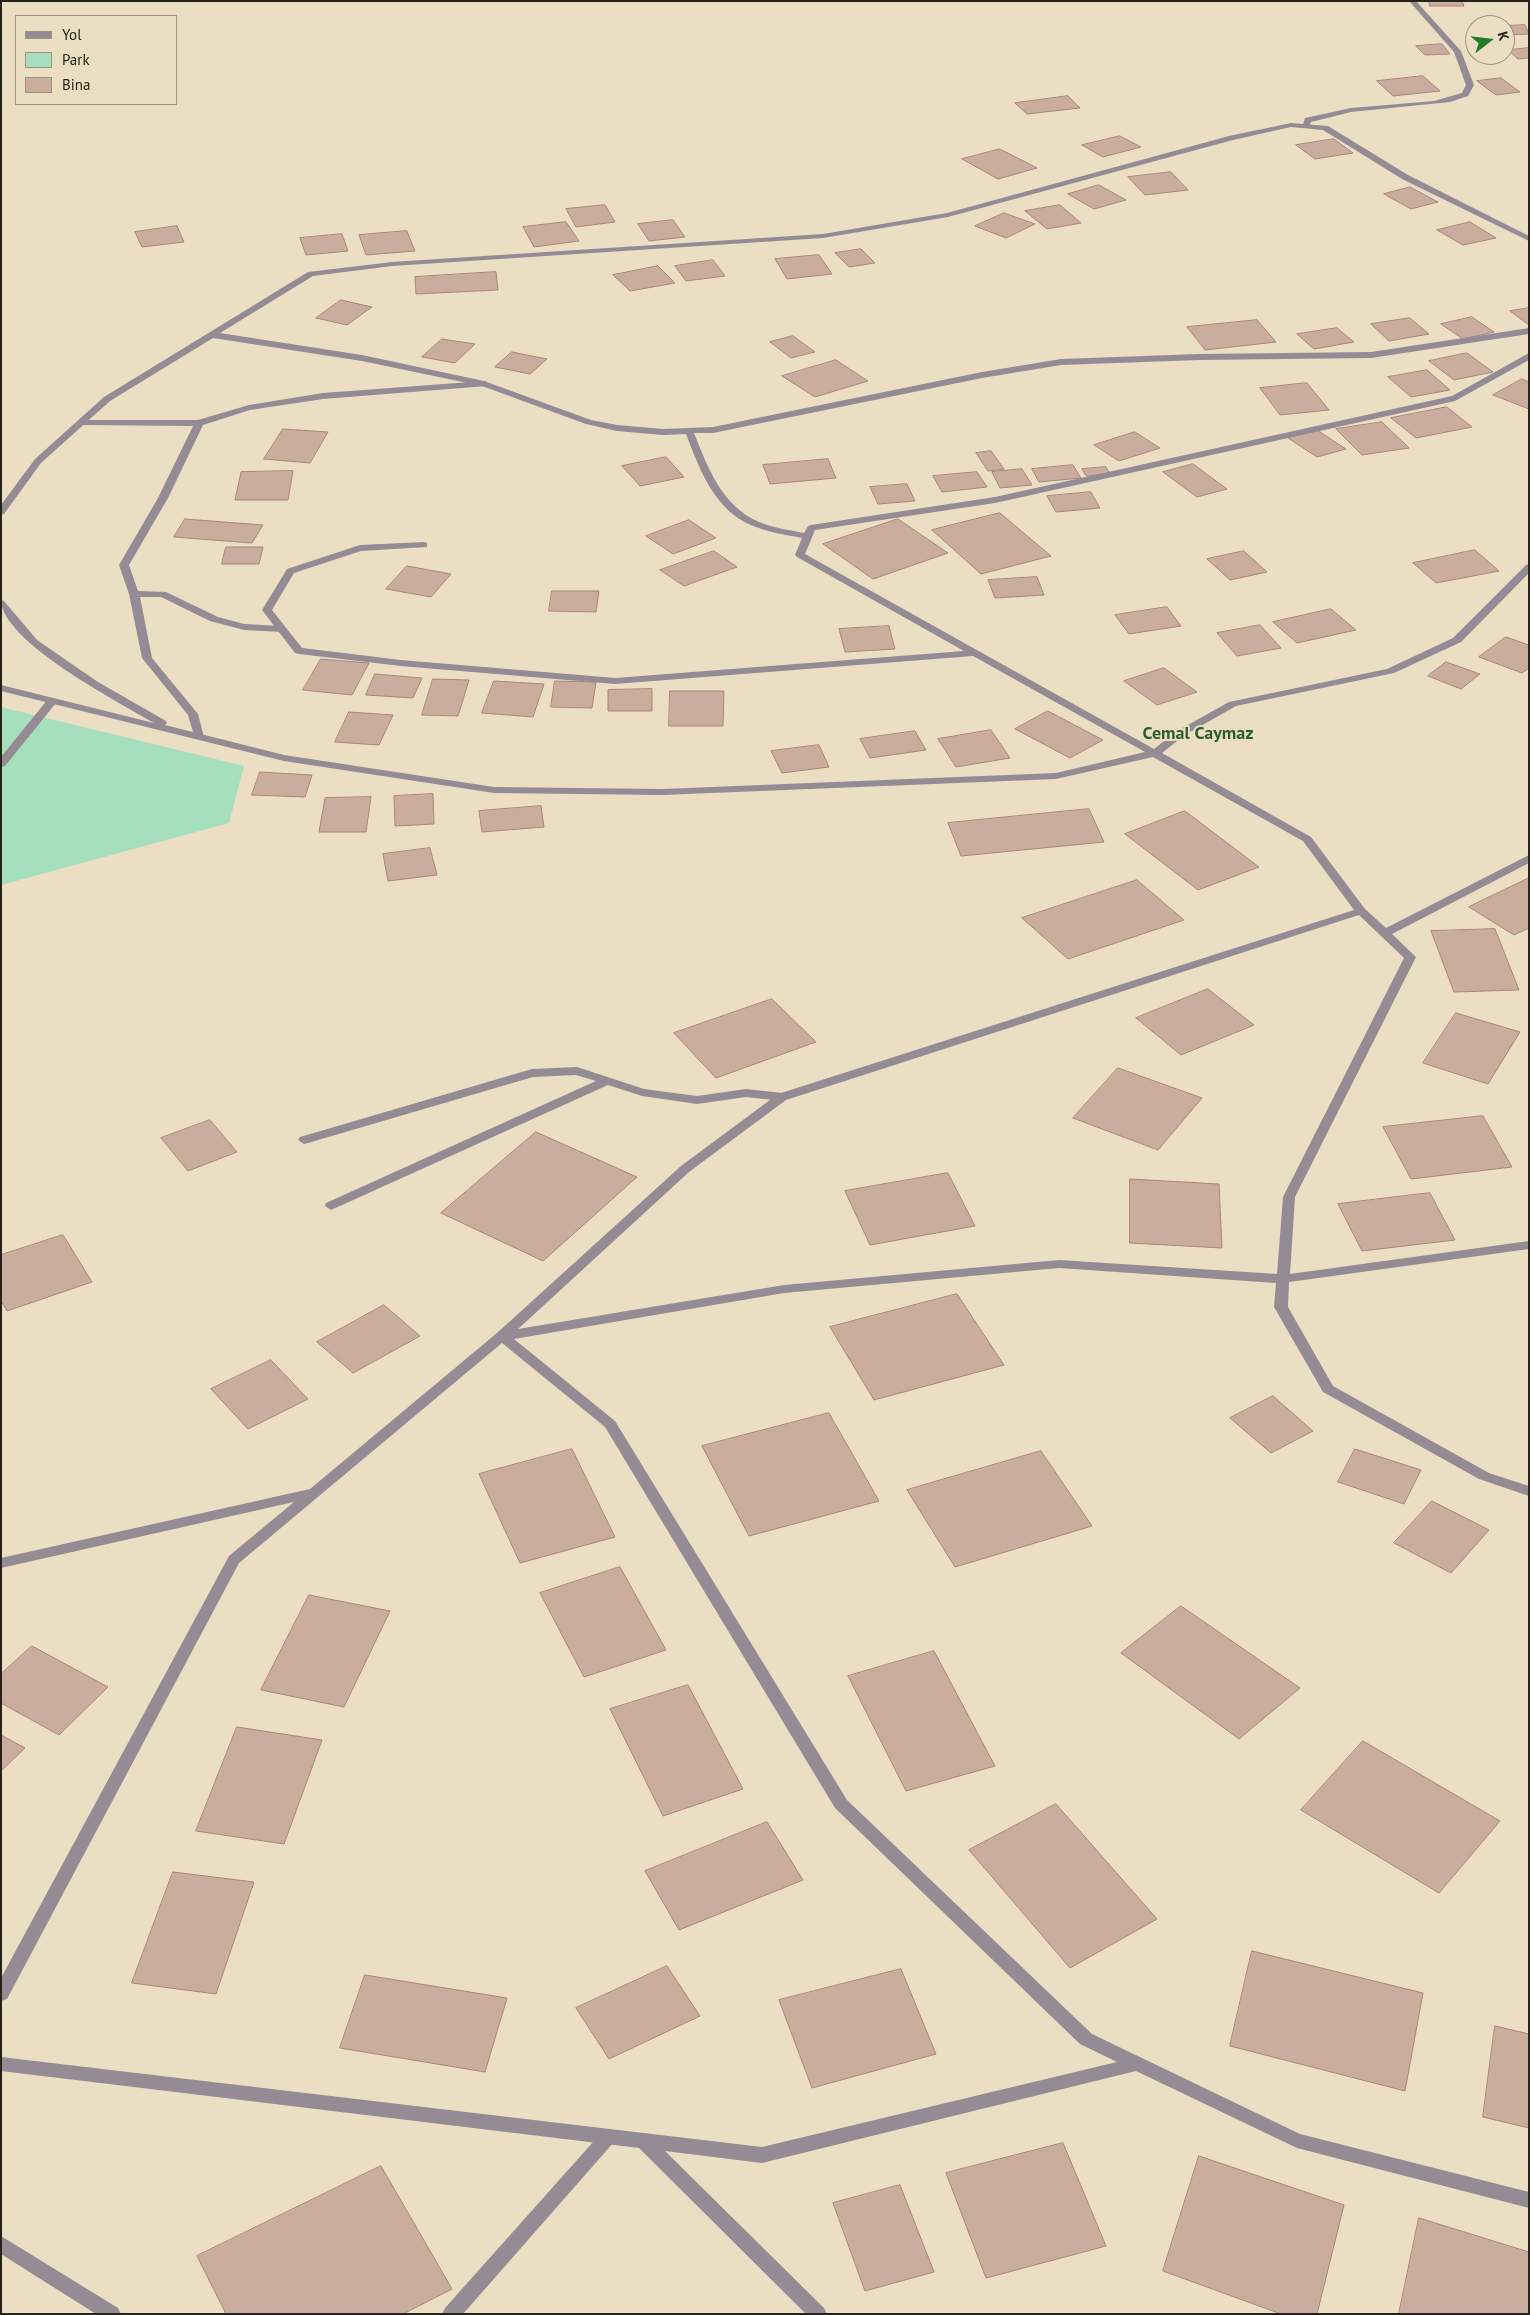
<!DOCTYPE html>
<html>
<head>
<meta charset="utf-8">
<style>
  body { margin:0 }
  #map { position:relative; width:1530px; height:2315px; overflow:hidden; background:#ecdec3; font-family:"PT Sans",sans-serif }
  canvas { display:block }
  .frame { position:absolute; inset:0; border:2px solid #272218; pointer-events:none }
  .legend { position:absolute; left:15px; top:15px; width:162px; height:90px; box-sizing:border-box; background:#ecdec3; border:1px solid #9d937f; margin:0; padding:6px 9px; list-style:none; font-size:15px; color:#272218 }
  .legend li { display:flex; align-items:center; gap:10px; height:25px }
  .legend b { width:25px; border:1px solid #9d937f }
  .north { position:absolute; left:1465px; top:15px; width:50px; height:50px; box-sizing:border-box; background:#ecdec3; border:1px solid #9d937f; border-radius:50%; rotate:74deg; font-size:14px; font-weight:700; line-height:20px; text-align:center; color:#272218 }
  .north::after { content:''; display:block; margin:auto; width:18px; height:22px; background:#237a27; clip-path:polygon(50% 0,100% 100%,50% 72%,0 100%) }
</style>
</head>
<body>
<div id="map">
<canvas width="1530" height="2315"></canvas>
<div class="frame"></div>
<ul class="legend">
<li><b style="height:6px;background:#948b95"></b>Yol</li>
<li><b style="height:14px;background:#a5dfbd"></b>Park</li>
<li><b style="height:14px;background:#caad9f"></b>Bina</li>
</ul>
<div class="north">K</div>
</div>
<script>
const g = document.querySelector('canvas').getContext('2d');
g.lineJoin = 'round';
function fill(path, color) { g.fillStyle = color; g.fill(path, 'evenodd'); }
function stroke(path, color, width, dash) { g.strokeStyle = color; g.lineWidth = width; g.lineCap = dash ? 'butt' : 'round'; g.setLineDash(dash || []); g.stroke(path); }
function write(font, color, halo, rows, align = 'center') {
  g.font = font + ' "PT Sans",sans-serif'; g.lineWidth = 4; g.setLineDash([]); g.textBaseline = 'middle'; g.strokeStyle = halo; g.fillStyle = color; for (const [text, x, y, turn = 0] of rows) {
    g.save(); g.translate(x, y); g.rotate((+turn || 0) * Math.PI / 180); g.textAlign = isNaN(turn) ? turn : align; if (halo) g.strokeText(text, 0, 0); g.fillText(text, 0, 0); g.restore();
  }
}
fill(new Path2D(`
  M 1,707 L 244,766 L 229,823 L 1,885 Z`), '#a5dfbd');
const building = new Path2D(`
  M 1429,1 L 1462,1 L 1464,6 L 1430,6 Z
  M 1525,25 L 1529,34 L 1505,35 L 1505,26 Z
  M 1442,44 L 1450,54 L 1425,55 L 1416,46 Z
  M 1529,48 L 1529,58 L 1518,59 L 1508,50 Z
  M 1423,76 L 1440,91 L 1393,96 L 1377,81 Z
  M 1501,78 L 1520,92 L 1496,95 L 1477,81 Z
  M 1068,96 L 1080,108 L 1027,114 L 1015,103 Z
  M 1120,136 L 1141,147 L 1103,157 L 1082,145 Z
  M 1334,139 L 1353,153 L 1315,159 L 1296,145 Z
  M 1000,149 L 1037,168 L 998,179 L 962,159 Z
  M 1171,172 L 1188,190 L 1145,195 L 1128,177 Z
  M 1099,185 L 1126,200 L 1094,209 L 1068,194 Z
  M 1410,187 L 1438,202 L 1411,209 L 1384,194 Z
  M 605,205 L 615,222 L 576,227 L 566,209 Z
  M 1060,205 L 1081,223 L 1047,229 L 1025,211 Z
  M 1004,213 L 1035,224 L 1006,238 L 975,226 Z
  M 673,220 L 685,237 L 649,241 L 638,224 Z
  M 566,222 L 579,241 L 534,247 L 523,227 Z
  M 1470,222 L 1496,238 L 1463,245 L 1437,230 Z
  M 177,226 L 184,242 L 142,247 L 135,232 Z
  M 407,231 L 415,251 L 366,255 L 359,235 Z
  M 342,234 L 348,251 L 306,255 L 300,238 Z
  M 861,249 L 875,263 L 849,267 L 835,253 Z
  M 819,255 L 832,274 L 787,279 L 775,259 Z
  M 713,260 L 725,276 L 686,281 L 675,266 Z
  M 658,266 L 675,283 L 630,291 L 613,275 Z
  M 496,272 L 498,290 L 416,294 L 415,277 Z
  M 341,300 L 372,307 L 347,325 L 316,318 Z
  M 1529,308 L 1529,325 L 1510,311 Z
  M 1472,317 L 1494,332 L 1463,339 L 1441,324 Z
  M 1410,318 L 1429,334 L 1389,341 L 1371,324 Z
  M 1257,320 L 1276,342 L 1205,350 L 1187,327 Z
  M 1337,328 L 1354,342 L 1314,349 L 1297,334 Z
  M 793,336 L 815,352 L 791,358 L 770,342 Z
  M 442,339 L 475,344 L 455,363 L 422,357 Z
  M 512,352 L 547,359 L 530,374 L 495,367 Z
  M 1467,353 L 1493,372 L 1454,380 L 1429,361 Z
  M 836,360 L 868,381 L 815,397 L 782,376 Z
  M 1427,370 L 1450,390 L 1411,397 L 1388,377 Z
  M 1522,379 L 1529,382 L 1529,409 L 1493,395 Z
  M 1307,383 L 1329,410 L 1280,415 L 1260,388 Z
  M 1447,407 L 1472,427 L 1416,438 L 1391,418 Z
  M 1382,422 L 1409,448 L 1362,455 L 1336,429 Z
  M 283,429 L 328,432 L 310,463 L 264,459 Z
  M 1317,430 L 1346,449 L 1317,457 L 1288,438 Z
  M 1135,432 L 1160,448 L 1119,461 L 1094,445 Z
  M 991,451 L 1004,469 L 988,471 L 976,453 Z
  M 666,457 L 684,477 L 640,486 L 622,466 Z
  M 828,459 L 836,478 L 770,484 L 763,465 Z
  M 1193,464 L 1227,489 L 1197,497 L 1163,472 Z
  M 1073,465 L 1081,478 L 1039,482 L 1032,469 Z
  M 1106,467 L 1110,474 L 1086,476 L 1082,469 Z
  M 1022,469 L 1032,485 L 1000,488 L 992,472 Z
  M 293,471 L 288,500 L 235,500 L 241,472 Z
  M 977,472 L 987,487 L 942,492 L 933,476 Z
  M 907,484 L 915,501 L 878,504 L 870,487 Z
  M 1091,492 L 1100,508 L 1056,512 L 1047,496 Z
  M 1000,513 L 1051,556 L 981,574 L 932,530 Z
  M 185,519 L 263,525 L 252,543 L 174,537 Z
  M 898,519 L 948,553 L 873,579 L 823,544 Z
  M 689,520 L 716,538 L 673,554 L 646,536 Z
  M 226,547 L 263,547 L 259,564 L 222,564 Z
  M 1475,550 L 1499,571 L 1436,583 L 1413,563 Z
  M 714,551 L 737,567 L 684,586 L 660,570 Z
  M 1244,551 L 1267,572 L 1230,580 L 1207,559 Z
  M 407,566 L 451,574 L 431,597 L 386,589 Z
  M 1037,577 L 1044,595 L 995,598 L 988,580 Z
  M 552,591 L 599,591 L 596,612 L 549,611 Z
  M 1167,607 L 1181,626 L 1129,634 L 1115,615 Z
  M 1331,609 L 1356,630 L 1297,643 L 1273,622 Z
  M 1260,625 L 1281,648 L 1237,656 L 1217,633 Z
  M 889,626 L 895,649 L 845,652 L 839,629 Z
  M 1506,637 L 1529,645 L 1529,668 L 1522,673 L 1479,657 Z
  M 321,659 L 369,663 L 352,695 L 303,690 Z
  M 1446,662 L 1480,674 L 1461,689 L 1428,676 Z
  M 1164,668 L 1197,692 L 1157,705 L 1124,681 Z
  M 375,674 L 422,678 L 413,698 L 366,695 Z
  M 433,679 L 469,680 L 458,716 L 422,715 Z
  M 494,681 L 544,684 L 533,717 L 482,713 Z
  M 555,681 L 596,682 L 592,708 L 551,707 Z
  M 652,689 L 652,711 L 608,711 L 608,690 Z
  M 670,691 L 724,691 L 723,726 L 669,726 Z
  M 1048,711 L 1103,740 L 1070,758 L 1015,729 Z
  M 349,712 L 393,715 L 379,745 L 335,742 Z
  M 991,730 L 1010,758 L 956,767 L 938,739 Z
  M 915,731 L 926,750 L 870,758 L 860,739 Z
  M 819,745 L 829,767 L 782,773 L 771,751 Z
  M 260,772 L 312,775 L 305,797 L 252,795 Z
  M 433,794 L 434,824 L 395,826 L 394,796 Z
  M 371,797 L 366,832 L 319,832 L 325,798 Z
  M 541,806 L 544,827 L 482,832 L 479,811 Z
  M 1089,809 L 1104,842 L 961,856 L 948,823 Z
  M 1185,811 L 1259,867 L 1198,890 L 1125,834 Z
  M 430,848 L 437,875 L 388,881 L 383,854 Z
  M 1529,878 L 1529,928 L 1514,935 L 1469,907 Z
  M 1137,880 L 1184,920 L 1068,959 L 1022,918 Z
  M 1495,929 L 1519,990 L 1454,992 L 1431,931 Z
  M 1208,989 L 1254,1025 L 1181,1055 L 1136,1018 Z
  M 772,999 L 816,1042 L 716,1078 L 674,1033 Z
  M 1456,1013 L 1520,1032 L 1488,1084 L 1423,1063 Z
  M 1118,1068 L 1202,1098 L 1158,1150 L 1073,1118 Z
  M 1483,1116 L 1512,1167 L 1411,1179 L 1383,1127 Z
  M 210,1120 L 237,1152 L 188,1171 L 161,1138 Z
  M 536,1132 L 637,1177 L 543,1261 L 441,1213 Z
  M 948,1173 L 975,1226 L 870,1245 L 845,1191 Z
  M 1130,1179 L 1219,1184 L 1222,1248 L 1130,1243 Z
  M 1430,1193 L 1455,1240 L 1362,1251 L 1338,1204 Z
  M 63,1235 L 92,1282 L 7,1311 L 1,1301 L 1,1255 Z
  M 957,1294 L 1004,1365 L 874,1400 L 830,1327 Z
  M 384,1305 L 420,1336 L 353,1373 L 317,1342 Z
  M 271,1360 L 308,1399 L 248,1429 L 211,1389 Z
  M 1273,1396 L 1313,1431 L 1271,1453 L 1230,1418 Z
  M 829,1413 L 879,1501 L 749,1536 L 702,1446 Z
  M 572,1449 L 615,1537 L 520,1563 L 479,1474 Z
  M 1355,1449 L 1421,1470 L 1404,1504 L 1338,1482 Z
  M 1041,1451 L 1092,1526 L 955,1567 L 907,1490 Z
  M 1432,1501 L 1489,1530 L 1451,1573 L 1394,1543 Z
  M 620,1567 L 666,1650 L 584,1677 L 540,1593 Z
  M 309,1595 L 390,1611 L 344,1707 L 261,1690 Z
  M 1181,1606 L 1300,1688 L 1239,1739 L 1121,1653 Z
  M 32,1646 L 108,1687 L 59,1735 L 1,1703 L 1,1674 Z
  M 934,1651 L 995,1766 L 906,1791 L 848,1676 Z
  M 688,1685 L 743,1789 L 663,1816 L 610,1709 Z
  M 237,1727 L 322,1740 L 284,1844 L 196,1831 Z
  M 1,1735 L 25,1748 L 1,1771 Z
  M 1363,1741 L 1500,1821 L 1439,1893 L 1301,1810 Z
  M 1056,1804 L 1157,1919 L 1070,1968 L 969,1850 Z
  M 767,1822 L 803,1880 L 679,1930 L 645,1871 Z
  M 173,1872 L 254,1882 L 216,1994 L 132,1983 Z
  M 1252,1951 L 1423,1993 L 1405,2091 L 1230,2046 Z
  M 667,1966 L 700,2016 L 609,2059 L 576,2008 Z
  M 901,1969 L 936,2054 L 812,2088 L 779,2000 Z
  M 365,1975 L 507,1998 L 485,2072 L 340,2048 Z
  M 1495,2026 L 1529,2034 L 1529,2128 L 1483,2117 Z
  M 1063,2143 L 1106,2246 L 986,2278 L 946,2173 Z
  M 1199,2156 L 1344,2205 L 1317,2314 L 1281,2314 L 1163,2271 Z
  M 381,2166 L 452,2289 L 403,2314 L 226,2314 L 197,2256 Z
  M 900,2185 L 934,2272 L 865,2291 L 833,2203 Z
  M 1419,2218 L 1529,2252 L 1529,2314 L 1399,2314 Z`);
fill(building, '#caad9f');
stroke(building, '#a4887b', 1);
fill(new Path2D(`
  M 1409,1 L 1416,1 L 1461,51 L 1474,85 L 1468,96 L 1450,102 L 1351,112 L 1311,122 L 1308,128 L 1302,128 L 1305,118 L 1351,108 L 1434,101 L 1462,93 L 1466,85 L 1454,52 Z
  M 484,381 L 487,382 L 487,386 L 323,399 L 250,410 L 203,425 L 168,498 L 129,565 L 138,591 L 166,592 L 218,617 L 244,624 L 282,626 L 287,629 L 282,632 L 244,630 L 210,621 L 161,597 L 140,597 L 152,658 L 198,714 L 204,737 L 203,739 L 195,739 L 188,715 L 142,658 L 129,594 L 119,565 L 158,498 L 193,426 L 82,425 L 79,424 L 79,420 L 198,420 L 249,405 L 323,393 Z
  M 52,698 L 56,699 L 56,703 L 5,766 L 1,767 L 1,757 L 48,699 Z
  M 577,1067 L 644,1089 L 697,1096 L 746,1089 L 782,1093 L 788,1097 L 782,1101 L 746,1097 L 697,1104 L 642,1096 L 608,1085 L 331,1210 L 325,1206 L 326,1203 L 596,1081 L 576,1075 L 533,1077 L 308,1143 L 304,1144 L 298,1140 L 300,1137 L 532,1069 Z
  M 608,2130 L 614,2132 L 617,2137 L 614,2142 L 463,2314 L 442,2314 L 445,2308 L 602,2132 Z`), '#948b95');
fill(new Path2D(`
  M 1291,123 L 1328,126 L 1408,175 L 1529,236 L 1529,241 L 1402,179 L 1323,130 L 1291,127 L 1233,140 L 948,217 L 823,238 L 392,266 L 313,276 L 220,333 L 362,355 L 484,381 L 591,420 L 617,425 L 663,429 L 713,427 L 982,372 L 1061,359 L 1199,354 L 1371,352 L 1529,328 L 1529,334 L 1371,358 L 1199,360 L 1061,365 L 982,378 L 713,433 L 694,433 C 708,468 722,506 759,522 C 773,528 789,530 804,533 L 808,526 L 811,525 L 995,497 L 1452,396 L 1529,353 L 1529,360 L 1455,401 L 995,503 L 815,530 L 805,554 L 1154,749 L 1177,731 L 1229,702 L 1387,669 L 1453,638 L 1526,565 L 1529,564 L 1529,573 L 1461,642 L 1394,673 L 1236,706 L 1185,735 L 1162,753 L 1311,837 L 1365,909 L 1386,928 L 1529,855 L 1529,863 L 1392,934 L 1416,957 L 1295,1197 L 1290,1274 L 1529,1241 L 1529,1249 L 1289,1282 L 1288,1307 L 1333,1386 L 1489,1473 L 1529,1486 L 1529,1496 L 1479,1479 L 1323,1392 L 1274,1307 L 1276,1283 L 1059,1268 L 784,1293 L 514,1339 L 615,1421 L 847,1800 L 1092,2034 L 1300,2134 L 1529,2192 L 1529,2208 L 1297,2148 L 1136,2071 L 762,2163 L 665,2151 L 824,2308 L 827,2314 L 806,2314 L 639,2148 L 1,2071 L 1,2057 L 762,2147 L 1117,2062 L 1080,2044 L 835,1808 L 605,1427 L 502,1343 L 239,1563 L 7,1999 L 1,2001 L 1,1978 L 229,1556 L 294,1502 L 1,1568 L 1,1558 L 310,1489 L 497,1333 L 681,1166 L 778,1094 L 1354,910 L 1303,841 L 1153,757 L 1056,779 L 662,795 L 494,793 L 284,761 L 1,691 L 1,685 L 154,723 C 120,703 1,641 1,600 L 4,601 L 37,640 L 98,682 L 166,721 L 167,723 L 165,725 L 284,755 L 494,787 L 662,789 L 1056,773 L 1145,752 L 973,656 L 615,684 L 401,666 L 299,654 L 295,653 L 262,610 L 287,569 L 360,545 L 424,542 L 427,543 L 427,547 L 361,551 L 294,573 L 272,610 L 302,648 L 401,660 L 615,678 L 964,651 L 797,557 L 795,555 L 802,538 C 786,535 768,532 753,526 C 714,510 700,470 686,434 L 663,435 L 617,431 L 586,424 L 482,386 L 362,361 L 213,338 L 110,401 L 41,463 L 4,514 L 1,515 L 1,505 L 35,459 L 104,397 L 308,272 L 392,262 L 823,234 L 947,213 L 1229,136 ZM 1359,915 L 1404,958 L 1283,1197 L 1277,1274 L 1059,1260 L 784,1285 L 518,1329 L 689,1172 L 786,1100 Z
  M 1,2236 L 118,2308 L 121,2314 L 96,2314 L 1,2254 Z`), '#948b95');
write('bold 18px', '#2b5f2b', '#ecdec3', [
  ["Cemal Caymaz",1198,734]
]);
</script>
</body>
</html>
